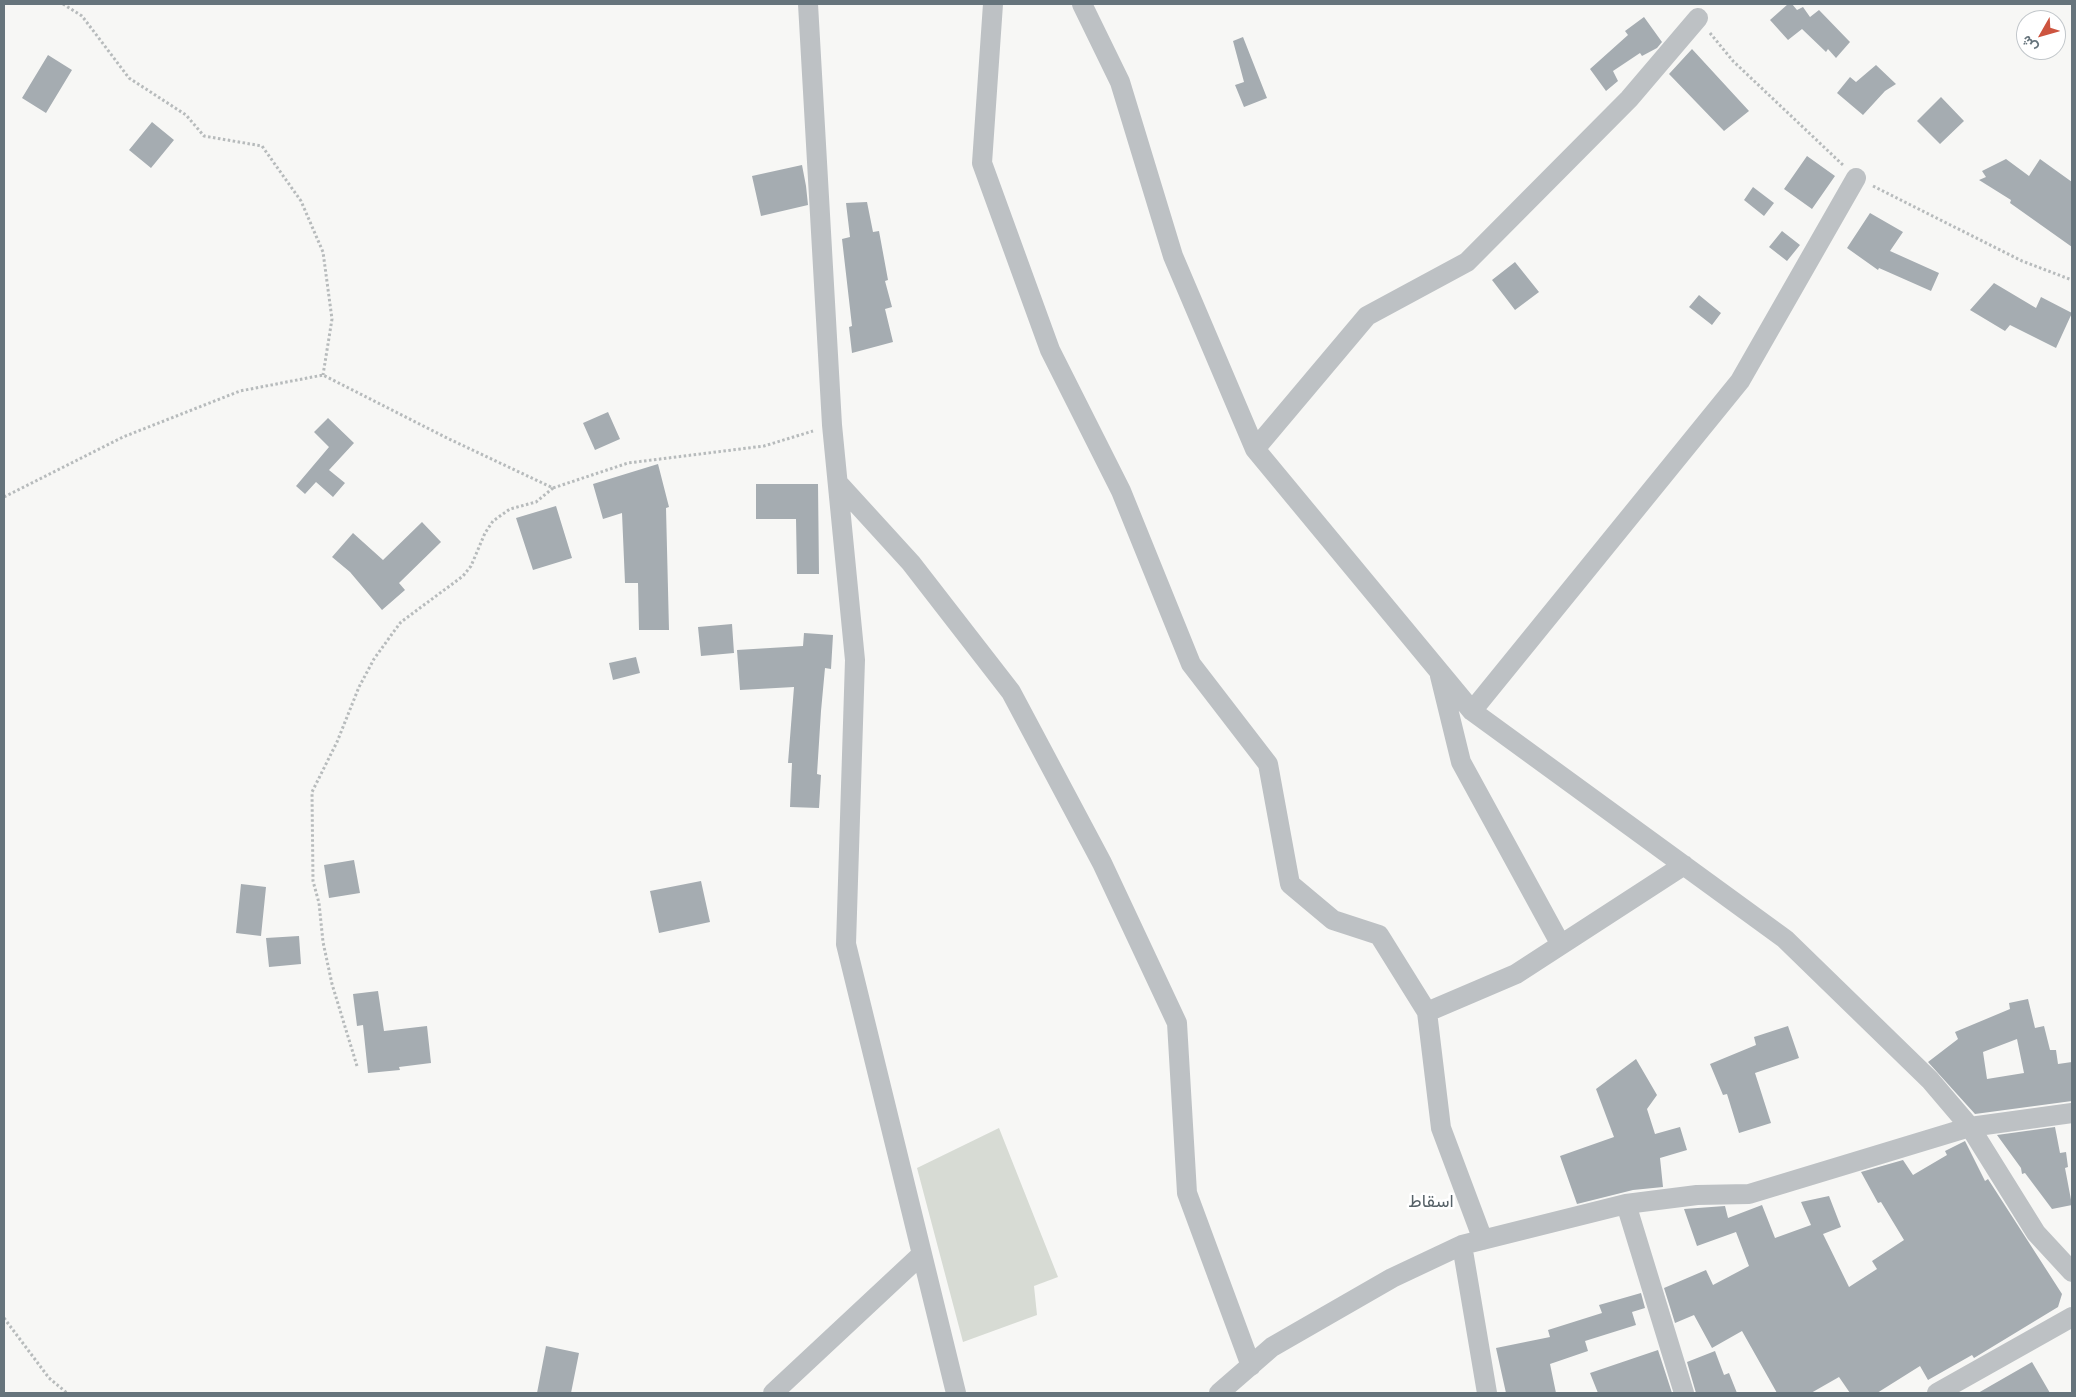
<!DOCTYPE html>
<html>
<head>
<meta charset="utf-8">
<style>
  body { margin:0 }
  #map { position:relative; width:2076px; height:1397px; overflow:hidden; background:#f7f7f5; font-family:Signika,Vazirmatn,sans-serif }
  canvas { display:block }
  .frame { position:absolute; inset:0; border:5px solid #66747c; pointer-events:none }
  .north { position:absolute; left:2016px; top:10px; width:50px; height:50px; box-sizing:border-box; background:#fff; border:1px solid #c2c7cb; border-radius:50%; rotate:232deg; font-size:14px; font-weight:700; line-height:20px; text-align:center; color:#66747c }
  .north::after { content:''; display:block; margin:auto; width:18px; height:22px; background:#cd543f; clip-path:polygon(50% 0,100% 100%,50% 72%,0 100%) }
</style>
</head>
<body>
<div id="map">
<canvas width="2076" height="1397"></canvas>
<div class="frame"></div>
<div class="north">ش</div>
</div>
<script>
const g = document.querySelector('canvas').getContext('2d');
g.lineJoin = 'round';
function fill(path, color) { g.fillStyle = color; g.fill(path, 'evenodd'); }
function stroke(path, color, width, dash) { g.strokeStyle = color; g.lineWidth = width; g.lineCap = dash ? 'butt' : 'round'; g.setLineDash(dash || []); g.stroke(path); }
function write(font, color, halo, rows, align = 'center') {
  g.font = font + ' Signika,Vazirmatn,sans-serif'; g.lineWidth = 5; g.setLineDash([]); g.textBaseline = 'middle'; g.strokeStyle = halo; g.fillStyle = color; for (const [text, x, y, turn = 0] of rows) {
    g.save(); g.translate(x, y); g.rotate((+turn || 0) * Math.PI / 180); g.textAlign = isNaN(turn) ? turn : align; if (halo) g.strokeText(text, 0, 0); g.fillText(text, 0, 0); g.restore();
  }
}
fill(new Path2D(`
  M 999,1128 L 1058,1277 L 1034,1286 L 1037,1315 L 963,1342 L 917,1168 Z`), '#d7dbd4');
fill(new Path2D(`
  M 1788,4 L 1792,4 L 1797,10 L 1803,7 L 1810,17 L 1819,10 L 1850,42 L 1836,58 L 1828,49 L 1826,52 L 1802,29 L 1788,40 L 1770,20 Z
  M 1644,17 L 1662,42 L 1657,48 L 1642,56 L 1640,53 L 1613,71 L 1618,81 L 1606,91 L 1590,69 L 1628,35 L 1625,31 Z
  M 1243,37 L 1267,98 L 1244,107 L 1235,85 L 1244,82 L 1233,41 Z
  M 1692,49 L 1749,111 L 1724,131 L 1669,74 Z
  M 48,55 L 72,70 L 46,113 L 22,98 Z
  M 1876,65 L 1896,84 L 1885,91 L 1863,115 L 1837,93 L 1850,77 L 1856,82 Z
  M 1941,97 L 1964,121 L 1940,144 L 1917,121 Z
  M 152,122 L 174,140 L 151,168 L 129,150 Z
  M 1807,156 L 1835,176 L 1812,209 L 1784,189 Z
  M 2006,159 L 2029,176 L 2040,159 L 2072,182 L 2072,247 L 2010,203 L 2011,200 L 1979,180 L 1986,177 L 1982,171 Z
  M 802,165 L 806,186 L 808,205 L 761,216 L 752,176 Z
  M 1753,187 L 1774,203 L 1764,216 L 1744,200 Z
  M 867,202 L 873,232 L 879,231 L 888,280 L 885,281 L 892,307 L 885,309 L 893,342 L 852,353 L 849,327 L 852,326 L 842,239 L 850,237 L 846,203 Z
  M 1870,213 L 1903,232 L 1890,251 L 1939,273 L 1931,291 L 1879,268 L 1878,270 L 1847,248 Z
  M 1782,231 L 1800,245 L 1787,261 L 1769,247 Z
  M 1515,262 L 1539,292 L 1515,310 L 1492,280 Z
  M 1994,283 L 2036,308 L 2041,297 L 2072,313 L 2056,348 L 2010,325 L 2005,331 L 1970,310 Z
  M 1699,295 L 1721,313 L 1712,325 L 1689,307 Z
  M 608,412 L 620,439 L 595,450 L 583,423 Z
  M 328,418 L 354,443 L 329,470 L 345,483 L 333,497 L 316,482 L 305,494 L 296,486 L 329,447 L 314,432 Z
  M 658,464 L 669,507 L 666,508 L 669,630 L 639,630 L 638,583 L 625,583 L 622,513 L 603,519 L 593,484 Z
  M 756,484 L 818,484 L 819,574 L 797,574 L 796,519 L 756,519 Z
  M 556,506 L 572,558 L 533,570 L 516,518 Z
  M 422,522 L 441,542 L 399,583 L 405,590 L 382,610 L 350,572 L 332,557 L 353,533 L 383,560 Z
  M 732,624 L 734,653 L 701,656 L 698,627 Z
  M 804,633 L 833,635 L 831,669 L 825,668 L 821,711 L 817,774 L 821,775 L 819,808 L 790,807 L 792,763 L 788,763 L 794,687 L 740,690 L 737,650 L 803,646 Z
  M 636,657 L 640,673 L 613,680 L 609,663 Z
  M 354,860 L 360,893 L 329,898 L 324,865 Z
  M 701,881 L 710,922 L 659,933 L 650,891 Z
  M 241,884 L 266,887 L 261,936 L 236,933 Z
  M 299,936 L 301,964 L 269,967 L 266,938 Z
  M 378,991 L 384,1031 L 427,1026 L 431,1063 L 399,1067 L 400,1070 L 368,1073 L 363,1025 L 357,1026 L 353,994 Z
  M 2028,999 L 2035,1028 L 2044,1026 L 2050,1050 L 2056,1050 L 2058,1064 L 2072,1062 L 2072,1101 L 1975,1114 L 1928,1062 L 1958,1039 L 1955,1032 L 2010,1009 L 2009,1003 ZM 2017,1039 L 2024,1073 L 1987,1079 L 1983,1052 Z
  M 1788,1026 L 1799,1058 L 1755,1073 L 1771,1123 L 1739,1133 L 1727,1094 L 1723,1095 L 1710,1064 L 1756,1045 L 1754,1037 Z
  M 1636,1059 L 1657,1095 L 1647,1109 L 1655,1134 L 1680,1127 L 1687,1150 L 1660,1158 L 1663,1187 L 1633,1190 L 1577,1204 L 1560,1156 L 1614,1137 L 1596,1089 Z
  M 2055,1127 L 2060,1153 L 2066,1152 L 2068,1167 L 2065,1168 L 2072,1205 L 2052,1209 L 2025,1173 L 2022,1174 L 2021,1168 L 1997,1135 Z
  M 1965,1141 L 1985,1181 L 1988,1179 L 2062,1294 L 2058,1307 L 1974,1358 L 1972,1355 L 1928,1380 L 1920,1366 L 1877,1393 L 1850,1393 L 1839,1377 L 1811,1393 L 1777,1393 L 1742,1331 L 1712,1348 L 1694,1315 L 1675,1323 L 1664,1288 L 1706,1270 L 1713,1285 L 1749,1266 L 1736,1232 L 1697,1246 L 1684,1209 L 1725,1206 L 1728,1218 L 1762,1205 L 1775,1238 L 1811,1225 L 1801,1202 L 1829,1196 L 1841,1227 L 1823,1234 L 1849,1287 L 1877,1269 L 1872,1261 L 1904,1240 L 1881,1202 L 1878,1203 L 1861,1172 L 1903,1160 L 1913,1175 L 1947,1155 L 1945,1151 Z
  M 1641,1293 L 1645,1308 L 1632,1312 L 1636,1325 L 1585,1341 L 1588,1351 L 1550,1364 L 1556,1393 L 1506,1393 L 1496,1348 L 1550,1337 L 1548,1330 L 1602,1313 L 1599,1305 Z
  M 546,1346 L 579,1353 L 571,1393 L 537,1393 Z
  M 1658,1350 L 1672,1393 L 1598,1393 L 1590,1373 Z
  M 1715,1351 L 1724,1375 L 1729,1373 L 1737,1393 L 1696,1393 L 1687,1362 Z
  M 2032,1362 L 2050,1393 L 1978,1393 Z`), '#a5acb1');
stroke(new Path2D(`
  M 63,4 L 82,16 L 129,78 L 186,115 L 204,136 L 262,146 L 301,201 L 323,252 L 332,319 L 323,375
  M 1710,33 L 1733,61 L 1844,166
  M 1873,186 L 2022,261 L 2072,280
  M 4,497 L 123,437 L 240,391 L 323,375 L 447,438 L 553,488 L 628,463 L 764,446 L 813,431
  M 357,1066 L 332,984 L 323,942 L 319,903 L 313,881 L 312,792 L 337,742 L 359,687 L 374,659 L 392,634 L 401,622 L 463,576 L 471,566 L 485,533 L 493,521 L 510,509 L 536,502 L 553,488
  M 4,1318 L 49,1378 L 67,1393`), '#b7bbbc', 3, [2.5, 2.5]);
stroke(new Path2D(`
  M 808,4 L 832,425 L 855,660 L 846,944 L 956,1393
  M 993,4 L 982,163 L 1050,350 L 1121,491 L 1191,664 L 1268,764 L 1290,884 L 1333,920 L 1379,935 L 1427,1012 L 1441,1128 L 1483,1240
  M 1082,4 L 1120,82 L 1173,256 L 1255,449 L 1472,711 L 1785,939 L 1930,1080 L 1970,1127 L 2036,1233 L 2072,1272
  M 1255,449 L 1367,316 L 1467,262 L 1629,99 L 1698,18
  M 838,483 L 911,563 L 1011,692 L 1102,863 L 1177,1023 L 1187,1193 L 1251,1366
  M 1440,676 L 1461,762 L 1561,945
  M 1472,711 L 1740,381 L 1856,178
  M 1427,1012 L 1516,974 L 1684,865
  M 1626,1204 L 1684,1393
  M 1462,1245 L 1487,1393
  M 773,1393 L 922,1254
  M 1219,1393 L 1272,1347 L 1392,1278 L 1462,1245 L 1626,1204 L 1697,1195 L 1749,1194 L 1970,1127 L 2072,1113
  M 1937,1393 L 2072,1317`), '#bdc1c4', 20);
write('18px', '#576268', '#fff', [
  ["اسقاط",1431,1202]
]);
</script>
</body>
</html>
